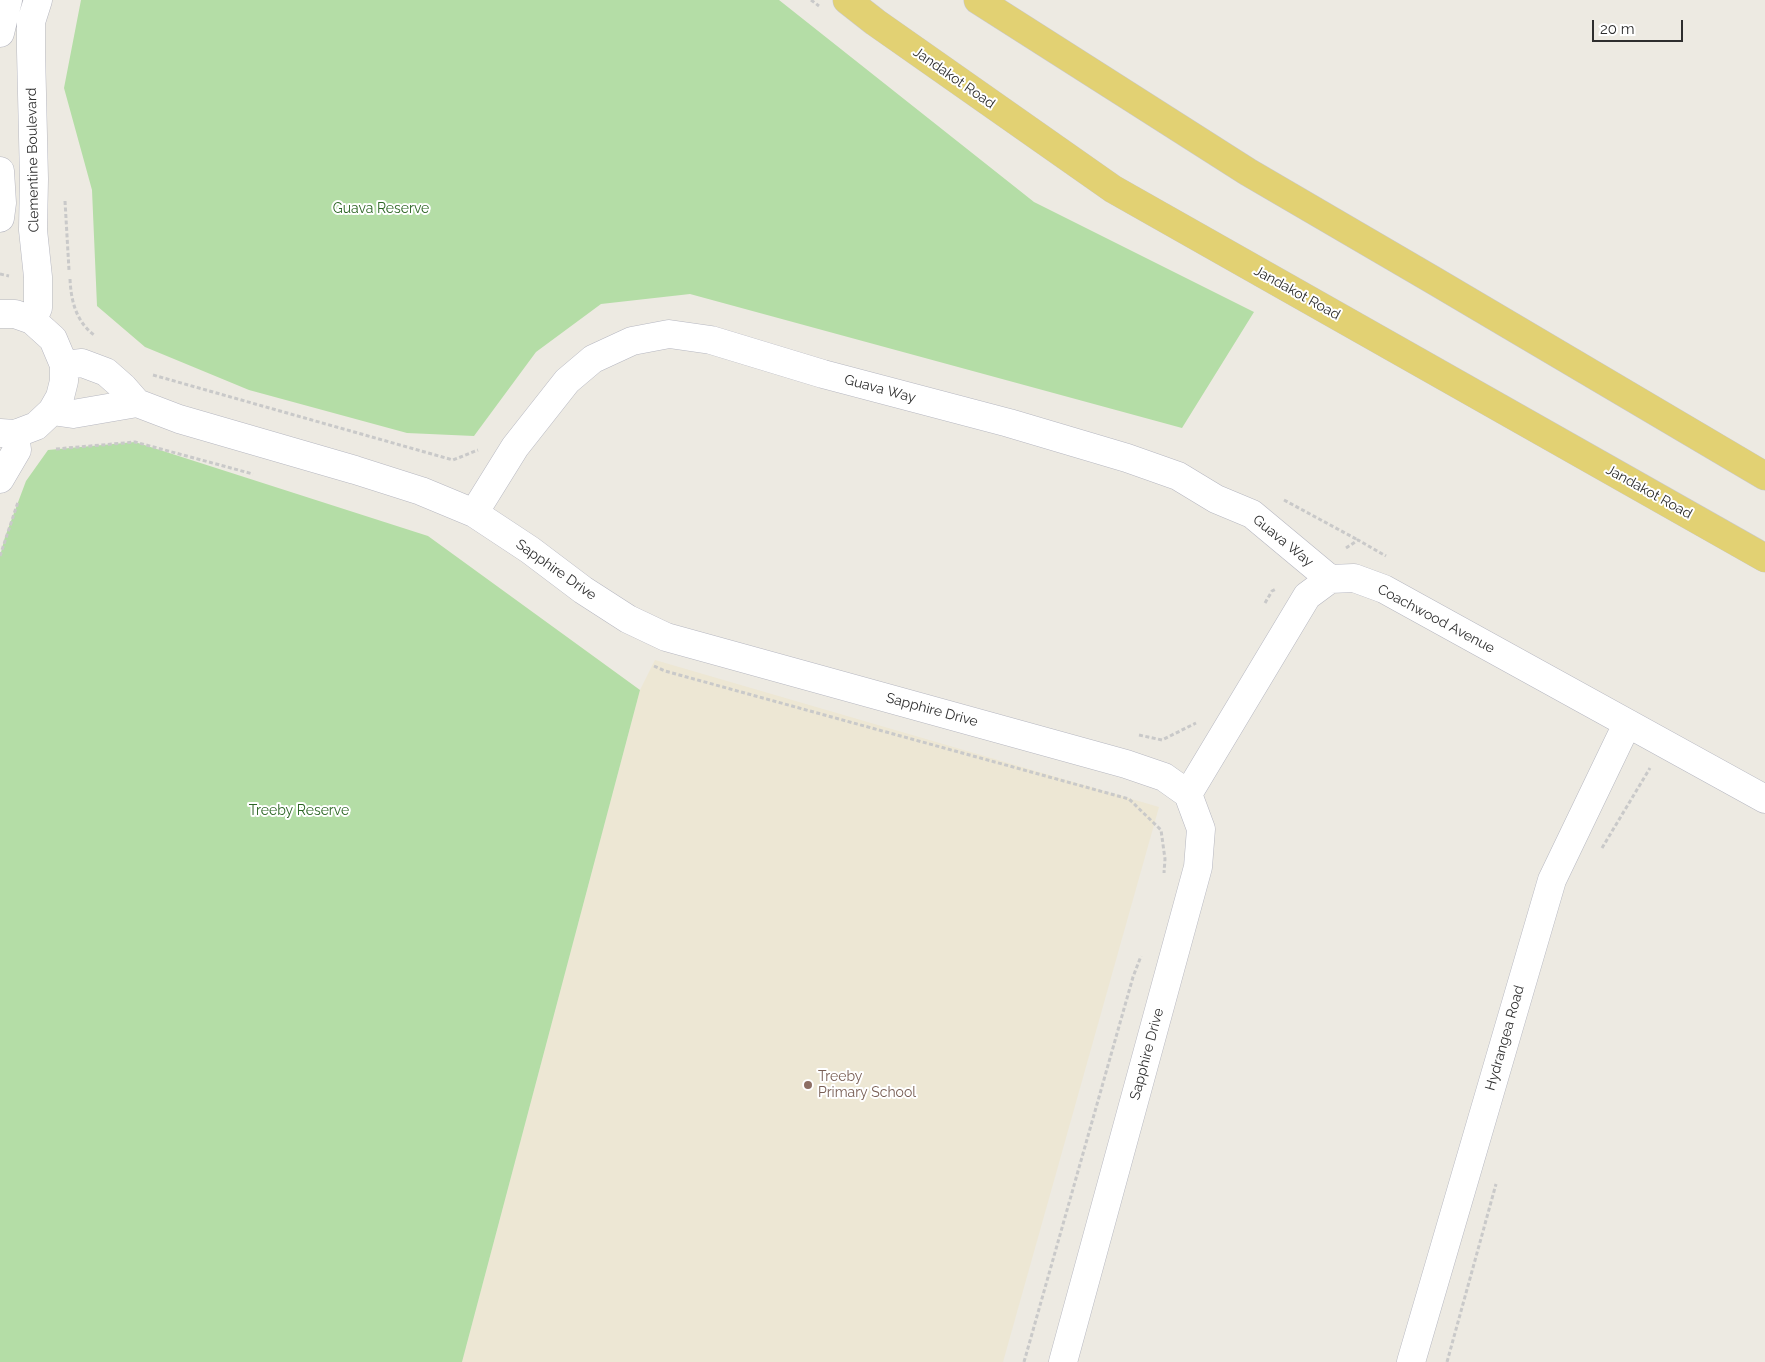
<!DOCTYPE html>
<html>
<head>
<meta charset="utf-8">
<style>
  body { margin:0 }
  #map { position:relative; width:1765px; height:1362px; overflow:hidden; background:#edeae2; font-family:Raleway,sans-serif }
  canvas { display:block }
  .scale { position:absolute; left:1592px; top:20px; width:91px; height:22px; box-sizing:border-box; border:2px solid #2e2e2e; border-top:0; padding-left:6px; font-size:15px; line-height:18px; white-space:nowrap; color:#2e2e2e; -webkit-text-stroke:4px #fff; paint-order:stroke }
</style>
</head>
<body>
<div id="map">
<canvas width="1765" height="1362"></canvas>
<div class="scale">20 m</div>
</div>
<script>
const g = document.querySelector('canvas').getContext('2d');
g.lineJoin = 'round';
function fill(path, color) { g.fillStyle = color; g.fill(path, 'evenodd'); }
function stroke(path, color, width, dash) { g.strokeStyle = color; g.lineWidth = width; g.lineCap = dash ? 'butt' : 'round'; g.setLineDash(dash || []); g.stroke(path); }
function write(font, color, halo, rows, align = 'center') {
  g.font = font + ' Raleway,sans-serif'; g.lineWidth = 4; g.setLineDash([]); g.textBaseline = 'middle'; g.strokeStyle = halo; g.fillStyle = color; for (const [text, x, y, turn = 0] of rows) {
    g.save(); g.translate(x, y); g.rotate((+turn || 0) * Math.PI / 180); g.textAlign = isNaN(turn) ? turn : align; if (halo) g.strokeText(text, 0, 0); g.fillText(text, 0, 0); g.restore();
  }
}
fill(new Path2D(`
  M 655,660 L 1159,807 L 1003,1362 L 462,1362 L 640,690 Z`), '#ede7d4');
fill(new Path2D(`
  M 81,0 L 779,0 L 1034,202 L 1254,312 L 1182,428 L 690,294 L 601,304 L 536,352 L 474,436 L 407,433 L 249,390 L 145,347 L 97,306 L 92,190 L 64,88 Z
  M 135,442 L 428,536 L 640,690 L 462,1362 L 0,1362 L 0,556 L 5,537 L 26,481 L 48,450 Z`), '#b4dda6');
const street = new Path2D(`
  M 0,33 L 8,0
  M 0,171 L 2,203 L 0,218
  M 0,314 L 15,314 L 32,320 L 53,339 L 64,365 L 64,381 L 60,397 L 52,411 L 36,426 L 15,434 L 0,433
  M 32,320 L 38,308 L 38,277 L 33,230 L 34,179 L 31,51 L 31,22 L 38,0
  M 64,365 L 82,363 L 106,372 L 123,387 L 137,403 L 179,419 L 355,470 L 421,491 L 474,513 L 530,550 L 583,590 L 628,619 L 666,637 L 1126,764 L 1164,777 L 1188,794 L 1201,829 L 1198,867 L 1063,1362
  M 52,411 L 73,414 L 137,403
  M 0,479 L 17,450 L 15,434
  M 474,513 L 515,447 L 567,381 L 593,359 L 632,341 L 669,334 L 711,340 L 823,374 L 1009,423 L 1127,458 L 1178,476 L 1216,499 L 1252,514 L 1330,579
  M 1188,794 L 1307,596 L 1330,579 L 1354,578 L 1384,589 L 1765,799
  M 1411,1362 L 1552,880 L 1627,724`);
const primary = new Path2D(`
  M 847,0 L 875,22 L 1113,189 L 1765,558
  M 978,0 L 1248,172 L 1433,280 L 1765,476`);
stroke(street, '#b6b7c0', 29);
stroke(primary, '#c9c9c9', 29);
stroke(new Path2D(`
  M 811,0 L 819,6
  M 65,201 L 69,270
  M 0,274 L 9,276
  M 70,279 C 71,301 76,321 94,335
  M 153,375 L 453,460 L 478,450
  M 56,449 L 135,442 L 253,474
  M 1284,500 L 1358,540
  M 1346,548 L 1358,540 L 1386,556
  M 0,556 L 18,502
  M 1265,603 L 1272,591 L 1276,589
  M 654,666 L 665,671 L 1129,799 L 1161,830 L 1165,859 L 1164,873
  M 1139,735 L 1162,740 L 1196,723
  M 1602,848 L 1650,768
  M 1024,1362 L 1133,977 L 1141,956
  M 1447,1362 L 1496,1184`), '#c9c9c9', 3, [4, 2.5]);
stroke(street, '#fff', 28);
stroke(primary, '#e2d173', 28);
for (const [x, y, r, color] of [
  [808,1085,5,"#8d6e63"]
]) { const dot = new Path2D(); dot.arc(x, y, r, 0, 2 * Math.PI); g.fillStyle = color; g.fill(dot); stroke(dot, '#fff', 2); }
write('14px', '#2e2e2e', '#fff', [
  ["Jandakot Road",954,78,35],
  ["Clementine Boulevard",33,160,-91],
  ["Jandakot Road",1297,293,29],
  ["Guava Way",880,389,15],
  ["Jandakot Road",1649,492,29],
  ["Guava Way",1283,541,39],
  ["Sapphire Drive",556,570,35],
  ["Coachwood Avenue",1436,619,28],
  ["Sapphire Drive",932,710,15],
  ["Hydrangea Road",1505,1038,-74],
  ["Sapphire Drive",1147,1054,-75]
]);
write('14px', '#2c6524', '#fff', [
  ["Guava Reserve",381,209],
  ["Treeby Reserve",299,811]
]);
write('14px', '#785e54', '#fff', [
  ["Treeby",818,1077],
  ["Primary School",818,1093]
], 'left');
</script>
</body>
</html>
